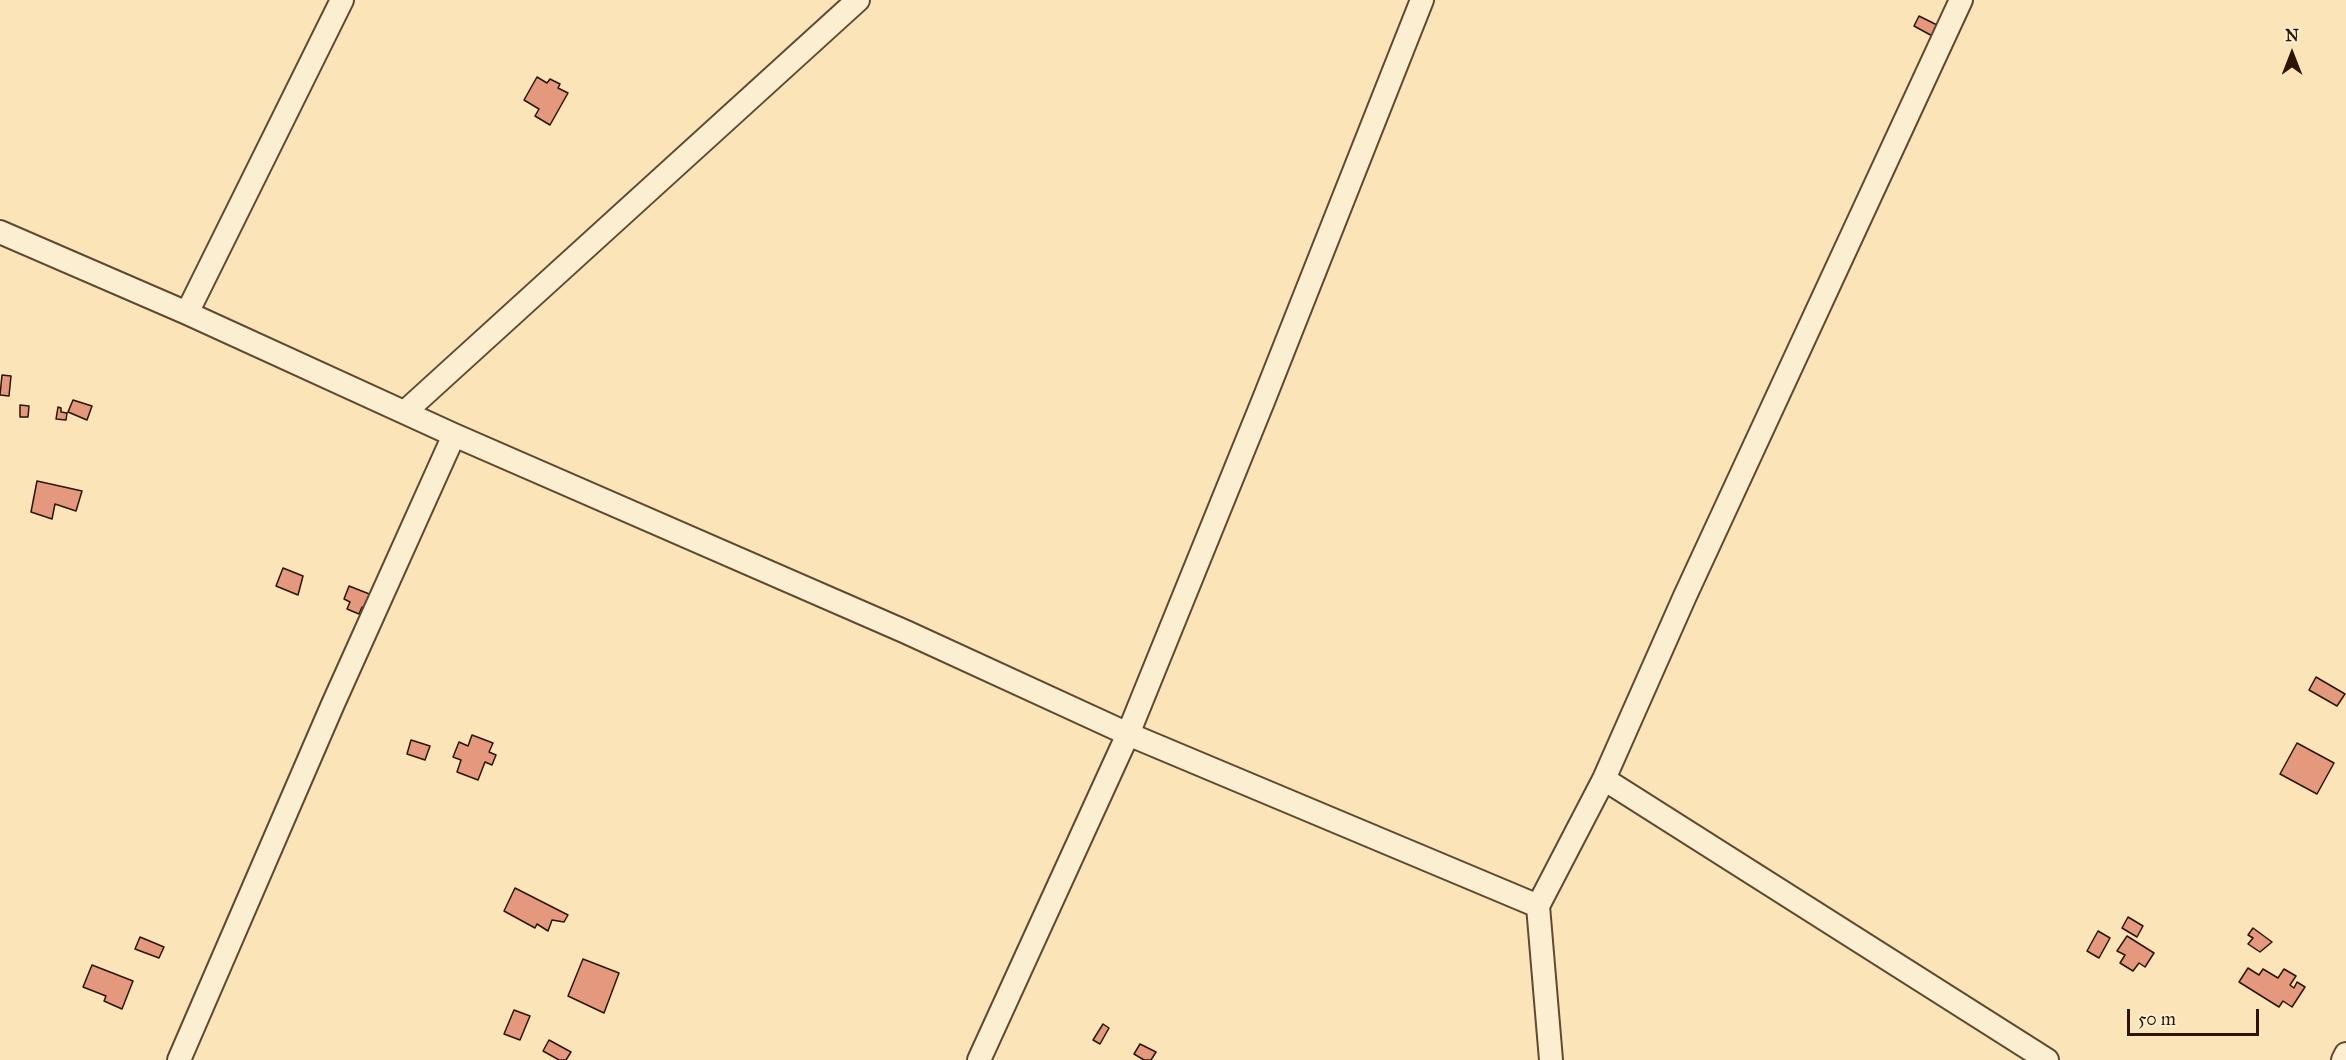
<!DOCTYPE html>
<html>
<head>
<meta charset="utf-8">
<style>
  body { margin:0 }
  #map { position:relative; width:2346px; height:1060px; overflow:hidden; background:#fbe5b8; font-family:"IM FELL Great Primer",serif }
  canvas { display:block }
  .north { position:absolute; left:2262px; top:24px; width:60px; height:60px; -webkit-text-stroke:4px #fceed1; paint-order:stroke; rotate:0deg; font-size:16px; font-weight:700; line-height:24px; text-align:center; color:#2b1502 }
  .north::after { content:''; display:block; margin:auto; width:21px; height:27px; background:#2b1502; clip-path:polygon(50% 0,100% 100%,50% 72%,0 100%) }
  .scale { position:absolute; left:2127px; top:1009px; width:132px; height:27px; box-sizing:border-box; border:3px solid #2b1502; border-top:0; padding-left:8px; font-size:18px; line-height:21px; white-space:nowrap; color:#2b1502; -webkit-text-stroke:4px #fceed1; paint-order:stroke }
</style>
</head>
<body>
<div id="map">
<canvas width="2346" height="1060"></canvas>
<div class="north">N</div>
<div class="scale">50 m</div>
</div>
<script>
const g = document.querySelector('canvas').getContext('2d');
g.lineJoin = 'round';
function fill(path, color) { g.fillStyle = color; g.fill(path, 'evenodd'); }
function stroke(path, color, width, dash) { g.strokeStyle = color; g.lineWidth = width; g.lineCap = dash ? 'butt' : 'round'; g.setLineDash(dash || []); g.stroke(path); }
const building = new Path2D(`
  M 1919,16 L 1941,27 L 1936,38 L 1914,26 Z
  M 537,77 L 547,83 L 550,79 L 560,84 L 558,88 L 568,93 L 550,125 L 535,116 L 539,109 L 524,100 Z
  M 2,375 L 11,376 L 9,396 L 0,395 Z
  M 73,400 L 92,406 L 87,420 L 68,412 Z
  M 20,405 L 29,406 L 28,417 L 20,417 Z
  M 58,407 L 61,408 L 61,412 L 67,413 L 66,420 L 56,419 Z
  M 37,481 L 82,491 L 76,511 L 55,504 L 52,519 L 31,512 Z
  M 283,568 L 303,576 L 298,595 L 276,586 Z
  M 349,586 L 377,597 L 371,610 L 362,607 L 359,614 L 347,609 L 350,602 L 344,599 Z
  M 2316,677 L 2345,694 L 2337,706 L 2309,690 Z
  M 472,735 L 493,743 L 489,752 L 496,755 L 492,765 L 485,762 L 478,780 L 457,772 L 461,760 L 453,757 L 459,742 L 468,746 Z
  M 411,740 L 430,746 L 425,760 L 407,754 Z
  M 2297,743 L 2334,763 L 2317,794 L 2280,774 Z
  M 515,888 L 568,915 L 564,922 L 552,920 L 548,931 L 537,924 L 535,928 L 504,911 Z
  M 2128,917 L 2143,926 L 2137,937 L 2122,928 Z
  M 2253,928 L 2272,942 L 2260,952 L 2248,944 L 2253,938 L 2248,935 Z
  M 2098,931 L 2110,938 L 2099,958 L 2087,951 Z
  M 2127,936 L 2154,953 L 2145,967 L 2139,963 L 2133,971 L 2120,963 L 2125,955 L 2117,951 Z
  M 140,937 L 164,947 L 159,958 L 135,949 Z
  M 583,959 L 619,973 L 604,1013 L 568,996 Z
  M 92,965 L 133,981 L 122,1009 L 104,1001 L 106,996 L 83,987 Z
  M 2248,968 L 2259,975 L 2263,969 L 2278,978 L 2284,969 L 2296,976 L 2290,985 L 2294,988 L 2297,982 L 2305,987 L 2292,1007 L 2283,1001 L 2279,1007 L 2239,982 Z
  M 514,1010 L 530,1016 L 520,1040 L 504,1034 Z
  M 1103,1024 L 1109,1028 L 1100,1044 L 1093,1040 Z
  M 549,1040 L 571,1052 L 566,1060 L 559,1060 L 543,1051 Z
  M 1140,1044 L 1156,1052 L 1151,1060 L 1144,1060 L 1134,1054 Z`);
fill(building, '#e4997e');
stroke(building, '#2b1502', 1.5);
const minor = new Path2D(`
  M 0,232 L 187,313 L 454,435 L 906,632 L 1128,734 L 1538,906
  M 187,313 L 342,0
  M 406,411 L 858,0
  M 1604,779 L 2047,1060
  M 179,1060 L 333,704 L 454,435
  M 979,1060 L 1128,734 L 1264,399 L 1422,0
  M 1551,1060 L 1538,906 L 1604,779 L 1685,596 L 1961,0
  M 2343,1060 L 2346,1054`);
stroke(minor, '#5f4930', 26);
stroke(minor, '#fceed1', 22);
</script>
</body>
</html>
